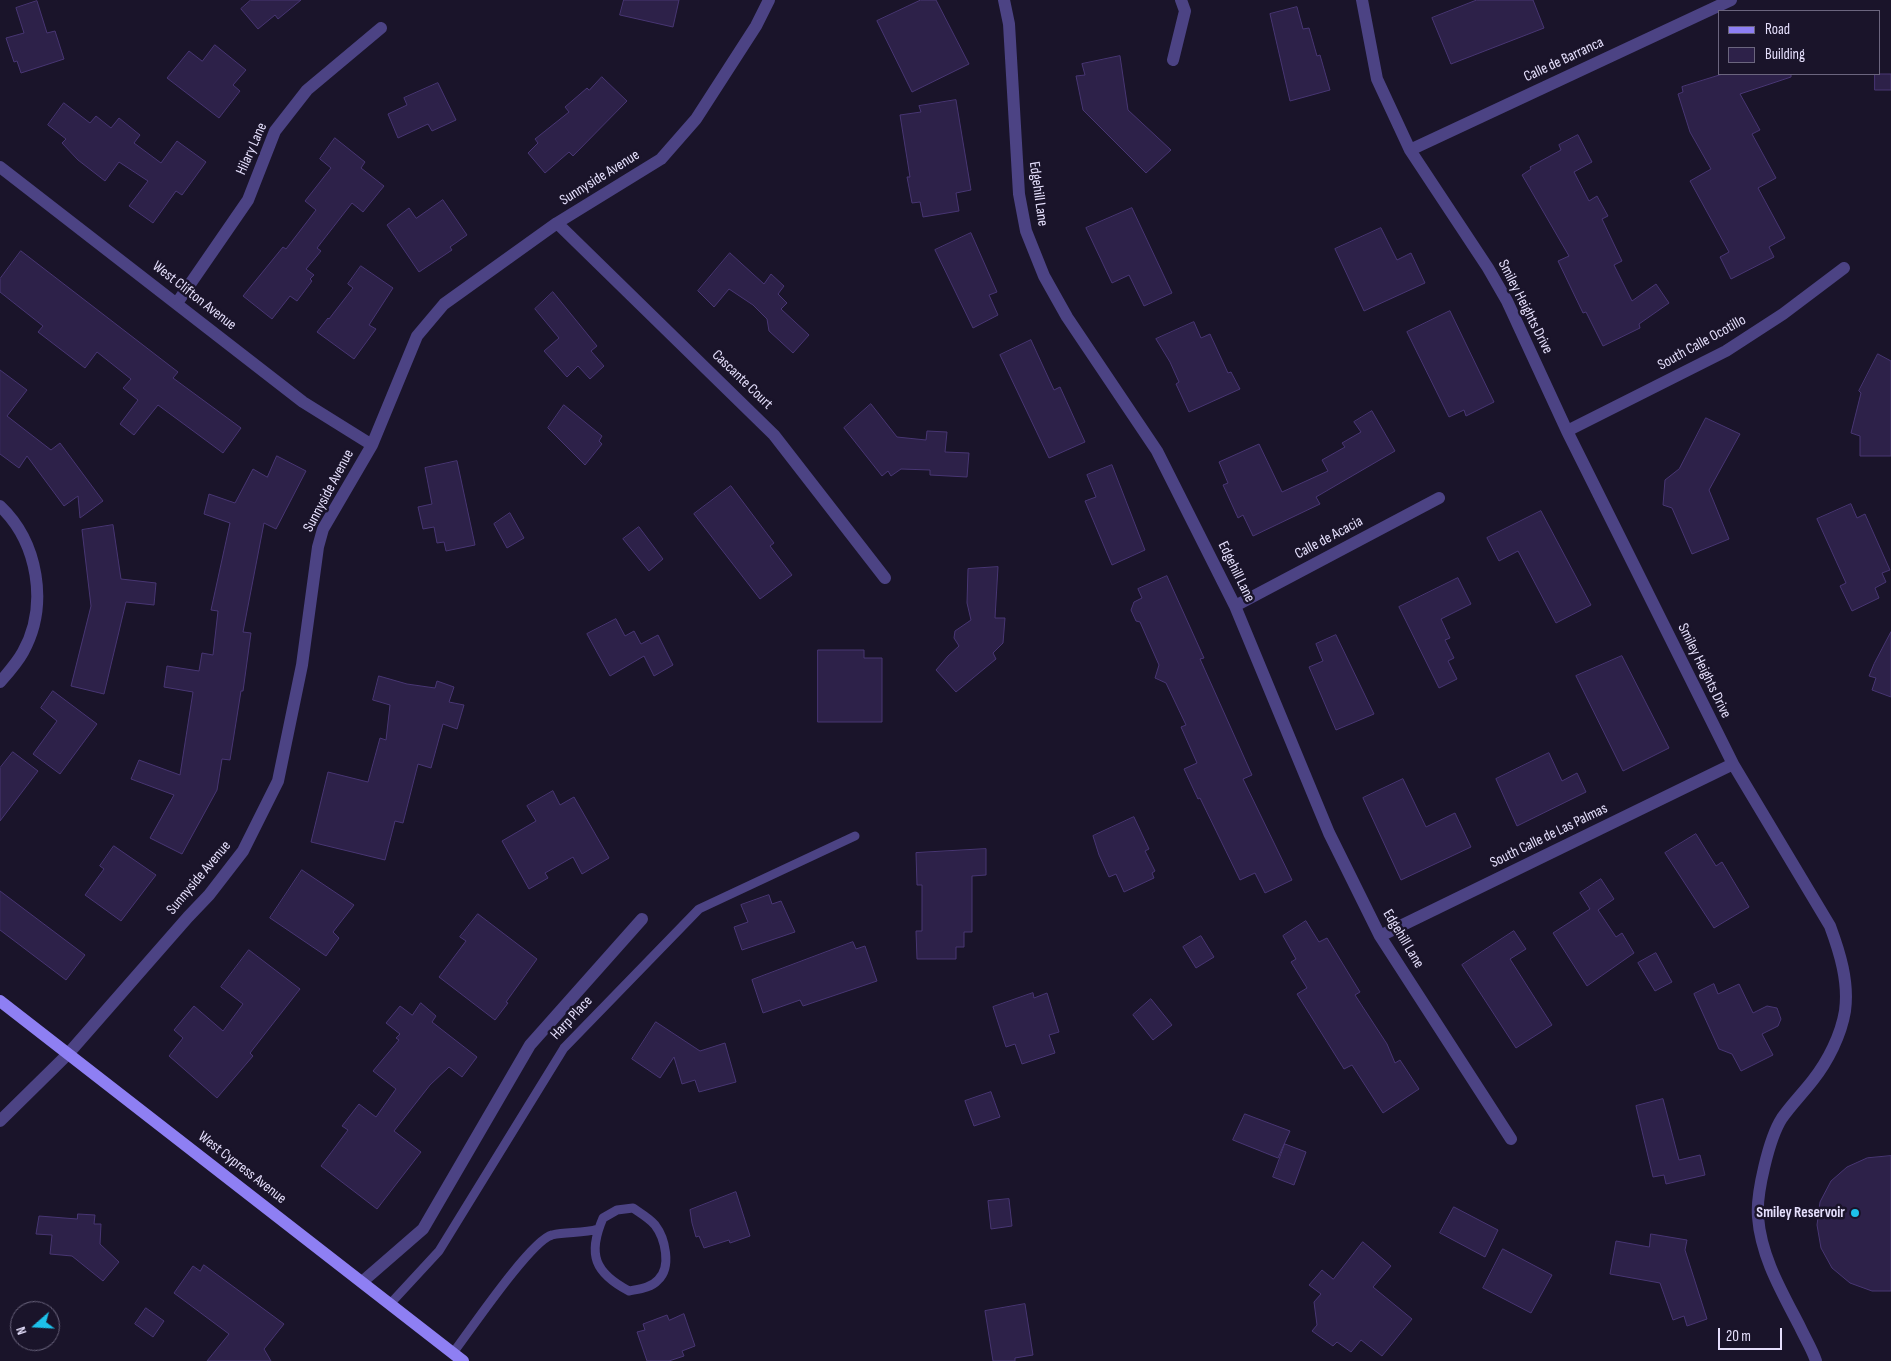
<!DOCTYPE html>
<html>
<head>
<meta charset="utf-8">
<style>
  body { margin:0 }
  #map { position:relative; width:1891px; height:1361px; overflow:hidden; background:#1a142a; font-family:"Sofia Sans Condensed",sans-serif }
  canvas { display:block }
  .legend { position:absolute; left:1718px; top:10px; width:162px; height:65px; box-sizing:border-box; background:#1a142a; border:1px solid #6b657e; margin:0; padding:6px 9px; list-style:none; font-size:15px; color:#e5dffc }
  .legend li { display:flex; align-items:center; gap:10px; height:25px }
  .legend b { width:25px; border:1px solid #6b657e }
  .north { position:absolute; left:10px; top:1301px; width:50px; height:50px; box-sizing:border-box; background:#1a142a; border:1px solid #6b657e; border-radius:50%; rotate:251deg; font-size:14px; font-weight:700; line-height:20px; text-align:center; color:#e5dffc }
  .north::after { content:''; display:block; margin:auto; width:18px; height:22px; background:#1dc1ea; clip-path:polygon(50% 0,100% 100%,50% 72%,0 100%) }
  .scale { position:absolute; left:1718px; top:1328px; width:64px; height:22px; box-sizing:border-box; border:2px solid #e5dffc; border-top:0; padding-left:6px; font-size:15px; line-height:18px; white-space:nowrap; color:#e5dffc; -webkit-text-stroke:4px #1a142a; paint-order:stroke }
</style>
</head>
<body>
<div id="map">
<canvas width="1891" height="1361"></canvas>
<ul class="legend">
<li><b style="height:6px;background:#8e7ff3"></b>Road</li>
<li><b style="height:14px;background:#2d2149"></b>Building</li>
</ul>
<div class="north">N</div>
<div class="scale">20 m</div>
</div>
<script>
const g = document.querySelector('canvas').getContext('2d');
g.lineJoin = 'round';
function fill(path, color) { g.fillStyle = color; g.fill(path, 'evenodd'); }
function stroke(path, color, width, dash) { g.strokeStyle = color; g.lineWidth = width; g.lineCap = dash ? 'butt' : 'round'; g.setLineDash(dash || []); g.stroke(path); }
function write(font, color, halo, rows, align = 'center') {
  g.font = font + ' "Sofia Sans Condensed",sans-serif'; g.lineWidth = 5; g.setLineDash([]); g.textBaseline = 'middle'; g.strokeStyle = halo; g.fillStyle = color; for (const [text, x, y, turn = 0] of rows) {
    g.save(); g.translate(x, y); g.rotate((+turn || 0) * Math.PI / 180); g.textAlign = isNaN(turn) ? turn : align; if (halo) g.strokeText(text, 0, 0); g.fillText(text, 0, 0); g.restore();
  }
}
const building = new Path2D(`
  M 251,0 L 301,0 L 278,19 L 275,15 L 258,29 L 241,9 Z
  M 624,0 L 679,0 L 673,27 L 620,15 Z
  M 921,0 L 936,0 L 969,64 L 912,92 L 877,21 Z
  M 1477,0 L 1533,0 L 1544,28 L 1451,64 L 1432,18 Z
  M 37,1 L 47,33 L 55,31 L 64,59 L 21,73 L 17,61 L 14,62 L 6,38 L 24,33 L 16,8 Z
  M 1297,7 L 1303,29 L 1309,28 L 1317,56 L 1320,55 L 1330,90 L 1290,101 L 1270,14 Z
  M 215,45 L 246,70 L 233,85 L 240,91 L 219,118 L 167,78 L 189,51 L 202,61 Z
  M 1120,56 L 1128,110 L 1171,150 L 1146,173 L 1083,110 L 1076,76 L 1085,75 L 1082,64 Z
  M 1723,74 L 1791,74 L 1791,77 L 1740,94 L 1760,130 L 1752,134 L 1776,178 L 1758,188 L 1785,238 L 1769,247 L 1774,257 L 1731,279 L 1720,257 L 1729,252 L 1690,181 L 1711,169 L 1690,132 L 1678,94 L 1683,92 L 1682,87 Z
  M 1875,74 L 1891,74 L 1891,90 L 1875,90 Z
  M 602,77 L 627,101 L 573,156 L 569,152 L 545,173 L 528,153 L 538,143 L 535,139 L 569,112 L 565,107 L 587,88 L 589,90 Z
  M 438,83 L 456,120 L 432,131 L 428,124 L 398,138 L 388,114 L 407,105 L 404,98 Z
  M 956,100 L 971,190 L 956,193 L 959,211 L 923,217 L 920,202 L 912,203 L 907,177 L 910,177 L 900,115 L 921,112 L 919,106 Z
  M 64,103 L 90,123 L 96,116 L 111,128 L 119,118 L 140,135 L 134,143 L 161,163 L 177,141 L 206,162 L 182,195 L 176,191 L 153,223 L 129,206 L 148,181 L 119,162 L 105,181 L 78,160 L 62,143 L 66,139 L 48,125 Z
  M 1578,135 L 1592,162 L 1574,172 L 1589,201 L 1597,196 L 1608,216 L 1602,219 L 1622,261 L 1614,265 L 1632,301 L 1656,284 L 1669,303 L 1639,324 L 1640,328 L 1603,346 L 1586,312 L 1583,313 L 1558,261 L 1569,256 L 1522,175 L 1531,169 L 1530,167 L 1561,150 L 1559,145 Z
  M 335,138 L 365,162 L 361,168 L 384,186 L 363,212 L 352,203 L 317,248 L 321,251 L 306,269 L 314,275 L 310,279 L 312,281 L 297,301 L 290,296 L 272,319 L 243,296 L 283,247 L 286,249 L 316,210 L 305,201 L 331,168 L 320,159 Z
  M 443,200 L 467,235 L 450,247 L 452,250 L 419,272 L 387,225 L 409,208 L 416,218 Z
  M 1132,208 L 1172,293 L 1144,306 L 1129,275 L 1112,283 L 1086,228 Z
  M 1381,228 L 1397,260 L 1411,253 L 1425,283 L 1364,311 L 1335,249 Z
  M 971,233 L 997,292 L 989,295 L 998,315 L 973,328 L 935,250 Z
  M 21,251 L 178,372 L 173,378 L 241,428 L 223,453 L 158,405 L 134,435 L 120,424 L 138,400 L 123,388 L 131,379 L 97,352 L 85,368 L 38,332 L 43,326 L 0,292 L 0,279 Z
  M 730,253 L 764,284 L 771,274 L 784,286 L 778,294 L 787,303 L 781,309 L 809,335 L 793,353 L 769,331 L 767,319 L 753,305 L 729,289 L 714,307 L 698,291 Z
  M 361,266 L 393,288 L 369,325 L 376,329 L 354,359 L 317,332 L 328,318 L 329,319 L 353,288 L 348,284 Z
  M 553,292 L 597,346 L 591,351 L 604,366 L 590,379 L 578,366 L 567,377 L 544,351 L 559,338 L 535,309 Z
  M 1450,311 L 1494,402 L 1466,416 L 1464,410 L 1449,417 L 1407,332 Z
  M 1194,322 L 1201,338 L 1210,334 L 1228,373 L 1231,372 L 1240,389 L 1189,412 L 1176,384 L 1179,382 L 1170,362 L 1156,339 Z
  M 1031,340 L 1054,390 L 1060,387 L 1085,442 L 1049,458 L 1000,355 Z
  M 1878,354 L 1891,361 L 1891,456 L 1860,456 L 1860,436 L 1851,433 L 1861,393 L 1859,391 Z
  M 0,370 L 27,390 L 7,416 L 51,450 L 60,443 L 103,501 L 80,518 L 78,496 L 64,506 L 27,456 L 19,468 L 0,454 Z
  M 871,404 L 897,437 L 926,440 L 927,431 L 947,432 L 945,452 L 969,453 L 967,477 L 930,475 L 930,470 L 901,469 L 891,476 L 888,471 L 882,476 L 844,428 Z
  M 564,405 L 602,436 L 599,441 L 602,444 L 585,465 L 548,428 Z
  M 1372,411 L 1395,451 L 1316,497 L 1320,504 L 1253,536 L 1243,515 L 1238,518 L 1223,485 L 1228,483 L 1219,462 L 1259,444 L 1282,492 L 1328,471 L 1322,460 L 1345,447 L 1342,443 L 1361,432 L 1354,422 Z
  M 1706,418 L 1740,434 L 1709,490 L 1729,539 L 1692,554 L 1672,508 L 1663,505 L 1665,480 L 1679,469 Z
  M 277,456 L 306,471 L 276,529 L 264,523 L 243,632 L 251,633 L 243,691 L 241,691 L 230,760 L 222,759 L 217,790 L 182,854 L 150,838 L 174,795 L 131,779 L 139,760 L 180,775 L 193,692 L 164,687 L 167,666 L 199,671 L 202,653 L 213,655 L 218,611 L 211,610 L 230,523 L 204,514 L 209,494 L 235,503 L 253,469 L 267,477 Z
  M 457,461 L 475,545 L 446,551 L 444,542 L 437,543 L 434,527 L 423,529 L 418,507 L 432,504 L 425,468 Z
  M 1112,465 L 1145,550 L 1112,565 L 1085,501 L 1096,497 L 1087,475 Z
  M 731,486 L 774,543 L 770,546 L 792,575 L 760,599 L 694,514 Z
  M 1851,504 L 1857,518 L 1865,514 L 1890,570 L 1882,573 L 1886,582 L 1875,588 L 1879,598 L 1852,611 L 1840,586 L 1846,583 L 1817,519 Z
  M 1541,511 L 1591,605 L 1556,623 L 1518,551 L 1499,561 L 1487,538 Z
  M 510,513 L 524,538 L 507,548 L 494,524 Z
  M 113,525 L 121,579 L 156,583 L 154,605 L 126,602 L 104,694 L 71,686 L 91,606 L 82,530 Z
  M 639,527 L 663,559 L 649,571 L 623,539 Z
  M 998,567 L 995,618 L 1005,618 L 1003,643 L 993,653 L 996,659 L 956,692 L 936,670 L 948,656 L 959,646 L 954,638 L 955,631 L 971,620 L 967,603 L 968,569 Z
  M 1167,576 L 1204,658 L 1200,659 L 1252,775 L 1243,779 L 1292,880 L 1265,893 L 1255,873 L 1240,880 L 1200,798 L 1198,799 L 1184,769 L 1197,763 L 1181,727 L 1186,725 L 1166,683 L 1155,678 L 1159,665 L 1140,622 L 1136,621 L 1131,610 L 1134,602 L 1142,598 L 1138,589 Z
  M 1458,578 L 1471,604 L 1441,619 L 1450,638 L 1445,640 L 1454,658 L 1448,661 L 1457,679 L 1439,688 L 1399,607 Z
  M 616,619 L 625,636 L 634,631 L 641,644 L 658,635 L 673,665 L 654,676 L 644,656 L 610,676 L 587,634 Z
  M 1891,632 L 1891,697 L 1872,690 L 1876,678 L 1869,676 L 1874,664 Z
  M 1336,635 L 1374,714 L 1336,730 L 1309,667 L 1323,661 L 1316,644 Z
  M 818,650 L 864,650 L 864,658 L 882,658 L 882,722 L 818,722 Z
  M 1622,656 L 1669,748 L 1623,771 L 1576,676 Z
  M 379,676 L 407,684 L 435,688 L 437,681 L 454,687 L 449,702 L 464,705 L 457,729 L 443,724 L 431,768 L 418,764 L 403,823 L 395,821 L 385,860 L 311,842 L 328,772 L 368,782 L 380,738 L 386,740 L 390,705 L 373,700 Z
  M 53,691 L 97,724 L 60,774 L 33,754 L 57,721 L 41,708 Z
  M 13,752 L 38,771 L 0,821 L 0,768 Z
  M 1549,753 L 1562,781 L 1577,773 L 1586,792 L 1517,826 L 1496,779 Z
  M 1403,779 L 1426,827 L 1455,813 L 1471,847 L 1401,880 L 1363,798 Z
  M 553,791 L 560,805 L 574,797 L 609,858 L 582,874 L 573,857 L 545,873 L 548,878 L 529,889 L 502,841 L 536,821 L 527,806 Z
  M 1134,817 L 1149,849 L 1145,851 L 1155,871 L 1152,873 L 1154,878 L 1124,892 L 1116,874 L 1109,877 L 1099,855 L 1093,836 Z
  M 1696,834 L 1716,866 L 1722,862 L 1749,907 L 1714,928 L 1665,853 Z
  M 114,846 L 156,875 L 121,921 L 85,895 L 104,869 L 100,866 Z
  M 986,849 L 986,875 L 972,876 L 972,932 L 964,932 L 964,947 L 956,947 L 956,959 L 917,959 L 916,931 L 922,931 L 922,885 L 917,885 L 916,853 Z
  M 302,870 L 354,905 L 333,932 L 339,938 L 326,956 L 270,918 Z
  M 1601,879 L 1614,899 L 1598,910 L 1616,937 L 1622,933 L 1634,953 L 1587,986 L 1553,933 L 1590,909 L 1580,893 Z
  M 0,891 L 85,955 L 66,980 L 0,930 Z
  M 769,895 L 772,904 L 781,901 L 795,932 L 742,950 L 734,927 L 748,922 L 741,905 Z
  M 478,914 L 537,959 L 506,1002 L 508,1003 L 495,1020 L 439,977 L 466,941 L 460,937 Z
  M 1306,921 L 1319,942 L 1327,938 L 1360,992 L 1355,995 L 1387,1044 L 1395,1063 L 1400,1060 L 1419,1089 L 1383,1113 L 1352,1065 L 1344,1069 L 1297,994 L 1307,988 L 1291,962 L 1296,959 L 1283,936 Z
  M 1514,931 L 1526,949 L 1510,959 L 1552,1025 L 1516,1048 L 1462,965 Z
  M 1201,936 L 1214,957 L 1196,968 L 1183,947 Z
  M 853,942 L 856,949 L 865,946 L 877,981 L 803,1006 L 800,1000 L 763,1013 L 752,980 Z
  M 249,950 L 300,989 L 250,1053 L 253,1056 L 217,1098 L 169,1056 L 183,1038 L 174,1030 L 194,1006 L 223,1031 L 243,1004 L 221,987 Z
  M 1656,953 L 1672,982 L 1655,991 L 1638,963 Z
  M 1714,984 L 1718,994 L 1739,984 L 1753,1013 L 1767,1006 L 1777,1008 L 1781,1019 L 1778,1026 L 1762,1034 L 1773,1055 L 1741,1071 L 1732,1054 L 1719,1049 L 1694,994 Z
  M 1033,993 L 1034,998 L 1047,993 L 1059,1032 L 1049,1035 L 1055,1053 L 1022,1064 L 1015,1044 L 1006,1047 L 993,1007 Z
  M 1151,999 L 1172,1025 L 1153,1040 L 1133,1015 Z
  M 421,1003 L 436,1016 L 432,1022 L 477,1057 L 462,1077 L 449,1067 L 430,1085 L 394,1131 L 421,1152 L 377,1209 L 321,1166 L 348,1130 L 342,1126 L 359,1104 L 376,1117 L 396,1089 L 373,1071 L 399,1040 L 396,1038 L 400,1034 L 386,1023 L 400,1006 L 412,1015 Z
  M 656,1022 L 700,1051 L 725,1043 L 736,1082 L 699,1092 L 695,1080 L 682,1084 L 674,1057 L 660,1078 L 632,1059 Z
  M 991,1092 L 1000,1117 L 974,1126 L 965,1101 Z
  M 1663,1099 L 1679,1160 L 1700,1155 L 1705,1175 L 1666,1184 L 1664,1175 L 1653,1177 L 1636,1106 Z
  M 1245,1114 L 1290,1131 L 1278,1158 L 1233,1140 Z
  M 1285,1144 L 1306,1152 L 1294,1185 L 1273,1177 Z
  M 1891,1156 L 1891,1291 L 1872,1291 L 1850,1283 L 1832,1268 L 1821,1248 L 1817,1225 L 1820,1202 L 1831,1181 L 1847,1167 L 1867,1158 Z
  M 736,1192 L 750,1236 L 730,1243 L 729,1240 L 704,1248 L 699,1236 L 696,1237 L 692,1223 L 690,1210 Z
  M 1009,1199 L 1012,1226 L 991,1229 L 988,1201 Z
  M 1454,1207 L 1498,1230 L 1485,1257 L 1440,1233 Z
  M 78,1214 L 95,1215 L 94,1224 L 101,1224 L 100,1244 L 119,1262 L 103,1281 L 72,1256 L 50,1254 L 52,1235 L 36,1234 L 39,1216 L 77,1219 Z
  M 1651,1234 L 1687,1240 L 1685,1250 L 1707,1319 L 1687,1326 L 1684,1316 L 1673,1320 L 1660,1283 L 1610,1274 L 1616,1241 L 1649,1247 Z
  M 1363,1242 L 1391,1266 L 1373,1287 L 1412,1319 L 1382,1356 L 1361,1340 L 1351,1352 L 1337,1342 L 1333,1346 L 1312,1331 L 1317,1325 L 1314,1302 L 1321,1294 L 1309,1285 L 1322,1270 L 1333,1279 Z
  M 1503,1249 L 1552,1275 L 1531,1313 L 1483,1288 Z
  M 204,1265 L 284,1324 L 264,1349 L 271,1361 L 207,1361 L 229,1334 L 174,1293 L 193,1266 L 200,1271 Z
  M 1025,1304 L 1033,1355 L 1015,1358 L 1015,1361 L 993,1361 L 985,1311 Z
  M 146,1308 L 164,1321 L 153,1337 L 135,1324 Z
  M 684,1314 L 695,1346 L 682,1351 L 684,1356 L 669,1361 L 647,1361 L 637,1332 L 645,1330 L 643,1324 L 667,1315 L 669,1320 Z`);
fill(building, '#2d2149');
stroke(building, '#483673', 1);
stroke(new Path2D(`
  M 633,1208 C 640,1213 649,1218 655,1225 C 665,1238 672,1267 658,1280 C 651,1288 639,1289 629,1291 C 595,1273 587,1255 603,1218 L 617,1210 Z
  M 390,1304 L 439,1251 L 564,1048 L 699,909 L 855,836
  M 453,1353 C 469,1332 531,1240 552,1235 C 567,1231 582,1234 598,1229`), '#4c4384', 9);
stroke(new Path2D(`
  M 1004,0 L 1009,24 L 1019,194 L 1026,231 L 1044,276 L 1067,317 L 1157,451 L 1235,606 L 1329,833 L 1380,936 L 1511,1139
  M 1362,0 L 1377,79 L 1410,150 L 1488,268 L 1507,301 L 1567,431 L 1733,764 L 1830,926 C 1840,953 1849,982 1845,1011 C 1841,1035 1828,1061 1813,1080 C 1803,1093 1791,1105 1782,1118 C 1769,1138 1756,1194 1758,1217 C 1761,1257 1782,1292 1800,1327 C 1805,1338 1812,1349 1816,1361
  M 1173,60 L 1185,11 L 1181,0
  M 1410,150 L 1731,0
  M 0,167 L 303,402 L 372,445
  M 557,223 L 774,435 L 885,578
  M 177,303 L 248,200 L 275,131 L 307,90 L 381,28
  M 1567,431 L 1726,351 L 1783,314 L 1844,268
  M 0,506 C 38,542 49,605 23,652 C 17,663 8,673 0,682
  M 1235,606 L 1439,498
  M 1380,936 L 1733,764
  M 0,1121 L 68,1054 L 188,917 L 209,895 L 243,851 L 278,781 L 302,665 L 318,547 L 323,529 L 372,445 L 417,336 L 444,304 L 557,223 L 661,159 L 696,119 L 756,26 L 769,0
  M 362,1282 L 423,1229 L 530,1045 L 642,919`), '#4c4384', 12);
stroke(new Path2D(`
  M 0,1001 L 463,1361`), '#8e7ff3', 12);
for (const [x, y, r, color] of [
  [1855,1213,5,"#1dc1ea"]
]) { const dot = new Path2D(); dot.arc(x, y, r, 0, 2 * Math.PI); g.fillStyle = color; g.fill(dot); stroke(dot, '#1a142a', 2); }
write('15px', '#e5dffc', '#1a142a', [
  ["Calle de Barranca",1564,60,-25],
  ["Hilary Lane",252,149,-66],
  ["Sunnyside Avenue",600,178,-32],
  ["Edgehill Lane",1038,194,82],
  ["West Clifton Avenue",194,296,38],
  ["Smiley Heights Drive",1525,307,63],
  ["South Calle Ocotillo",1702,343,-29],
  ["Cascante Court",742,380,44],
  ["Sunnyside Avenue",329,491,-62],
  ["Calle de Acacia",1329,538,-28],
  ["Edgehill Lane",1236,572,64],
  ["Smiley Heights Drive",1704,671,64],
  ["South Calle de Las Palmas",1549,836,-26],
  ["Sunnyside Avenue",199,878,-50],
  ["Edgehill Lane",1403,939,59],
  ["Harp Place",572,1018,-47],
  ["West Cypress Avenue",242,1168,38]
]);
write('bold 15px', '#e5dffc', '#1a142a', [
  ["Smiley Reservoir",1845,1213]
], 'right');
</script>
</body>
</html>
